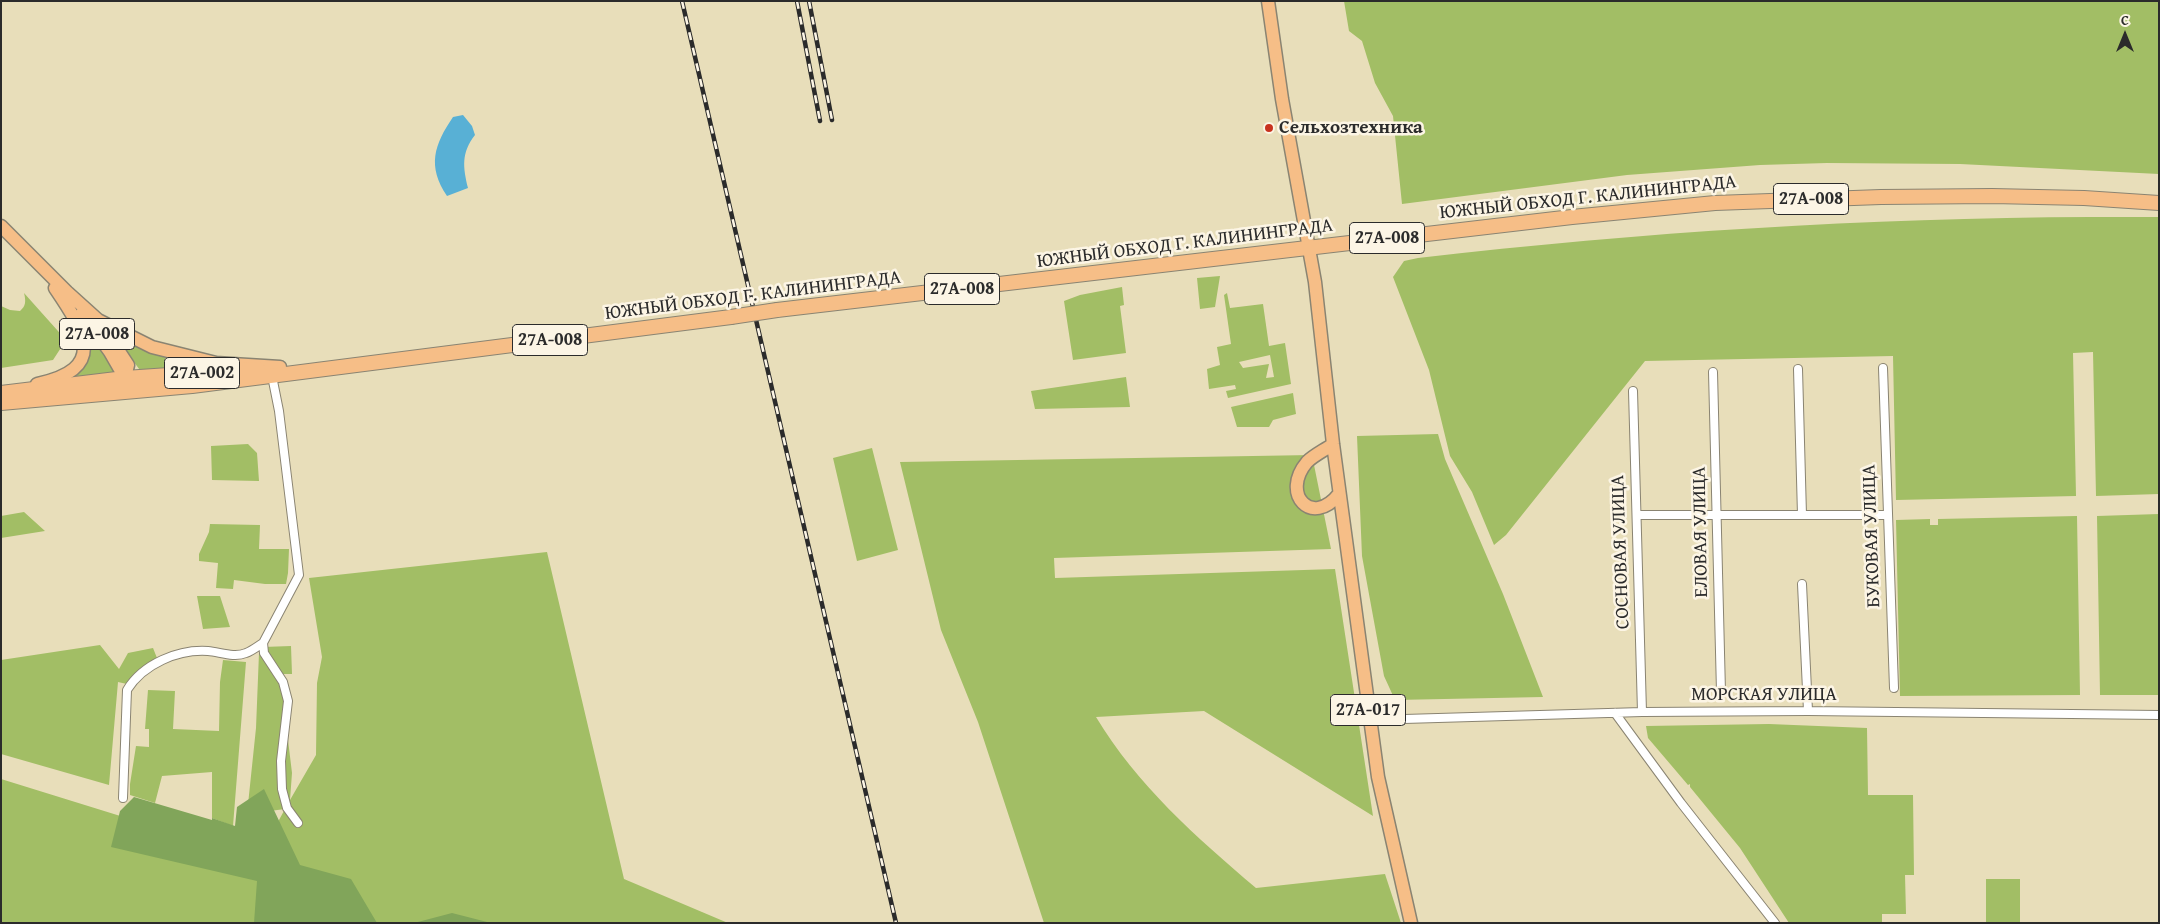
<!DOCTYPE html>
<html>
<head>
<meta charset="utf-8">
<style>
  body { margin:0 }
  #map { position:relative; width:2160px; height:924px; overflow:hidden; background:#e8deba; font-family:"Gentium Book Plus",serif }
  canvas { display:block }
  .frame { position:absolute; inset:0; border:2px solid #2b2b2b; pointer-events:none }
  .north { position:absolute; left:2100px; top:10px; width:50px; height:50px; -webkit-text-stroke:4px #fcf5e5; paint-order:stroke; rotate:0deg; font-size:14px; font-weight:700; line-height:20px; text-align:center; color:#2b2b2b }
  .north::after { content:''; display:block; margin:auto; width:18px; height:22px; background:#2b2b2b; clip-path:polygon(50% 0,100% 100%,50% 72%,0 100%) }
</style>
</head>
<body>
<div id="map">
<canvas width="2160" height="924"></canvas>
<div class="frame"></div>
<div class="north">С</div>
</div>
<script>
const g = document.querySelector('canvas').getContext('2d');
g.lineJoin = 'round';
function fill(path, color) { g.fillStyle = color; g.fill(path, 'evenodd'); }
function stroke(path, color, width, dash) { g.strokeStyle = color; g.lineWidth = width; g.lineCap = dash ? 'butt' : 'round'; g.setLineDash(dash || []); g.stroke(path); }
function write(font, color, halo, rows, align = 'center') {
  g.font = font + ' "Gentium Book Plus",serif'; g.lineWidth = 5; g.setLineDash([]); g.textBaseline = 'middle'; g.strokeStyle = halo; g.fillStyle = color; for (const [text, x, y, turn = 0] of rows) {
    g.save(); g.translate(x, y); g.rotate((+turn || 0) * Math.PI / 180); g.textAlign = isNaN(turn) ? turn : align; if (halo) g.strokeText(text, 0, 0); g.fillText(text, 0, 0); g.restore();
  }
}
fill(new Path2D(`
  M 1344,1 L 2159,1 L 2159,174 L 1960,164 L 1827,163 L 1760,165 L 1627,175 L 1402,204 L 1393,116 L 1375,83 L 1362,41 L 1349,31 Z
  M 2091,217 L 2159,217 L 2159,494 L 2096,496 L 2093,352 L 2073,353 L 2076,496 L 1896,500 L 1893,356 L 1645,361 L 1506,535 L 1494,545 L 1472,492 L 1450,456 L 1429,370 L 1393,277 L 1404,261 L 1418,258 C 1642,232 1866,218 2091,217 Z
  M 1220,276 L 1215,307 L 1200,309 L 1197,278 Z
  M 1122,287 L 1124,305 L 1120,306 L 1126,353 L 1073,360 L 1064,301 L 1080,295 Z
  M 24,293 L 66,340 L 53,360 L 1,368 L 1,306 L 10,310 L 20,311 C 26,306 26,301 24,293 Z
  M 1227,293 L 1230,308 L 1263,304 L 1269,346 L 1285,343 L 1291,384 L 1228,398 L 1226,391 L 1236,389 L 1235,385 L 1209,389 L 1207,369 L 1220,365 L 1217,347 L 1231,344 L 1224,295 ZM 1270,355 L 1274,377 L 1266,378 L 1269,364 L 1243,368 L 1239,362 Z
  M 88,326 L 119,376 L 67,381 L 89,347 Z
  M 110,329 L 223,367 L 142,373 Z
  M 1126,377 L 1130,407 L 1035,409 L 1031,391 Z
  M 1293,393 L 1296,414 L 1273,420 L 1269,427 L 1237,427 L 1231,407 Z
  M 1438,434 L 1445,459 L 1503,594 L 1543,697 L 1395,700 L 1384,676 L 1362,556 L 1357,436 Z
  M 248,444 L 257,453 L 259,481 L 212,480 L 211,446 Z
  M 872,448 L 898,550 L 857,561 L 833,458 Z
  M 1312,455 L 1331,549 L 1054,558 L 1055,578 L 1335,569 L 1373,816 L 1204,711 L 1096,717 C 1137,785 1196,837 1256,888 L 1385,874 L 1401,923 L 1044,923 L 978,722 L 941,630 L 900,462 Z
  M 24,512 L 45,531 L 1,538 L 1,516 Z
  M 2159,514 L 2159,695 L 2100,695 L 2097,516 Z
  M 2077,516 L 2080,695 L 1900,696 L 1896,520 L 1930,519 L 1930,525 L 1938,525 L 1938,519 Z
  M 210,524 L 260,525 L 259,549 L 289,549 L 288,573 L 286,584 L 265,584 L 234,580 L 233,589 L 216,588 L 218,563 L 199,561 L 199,554 L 209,532 Z
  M 547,552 L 624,879 L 728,923 L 369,923 L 267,842 L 285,809 L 247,814 L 256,728 L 259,653 L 263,647 L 291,646 L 292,674 L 278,674 L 281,682 L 292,773 L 290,800 L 316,755 L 317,683 L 322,657 L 309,578 Z
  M 197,596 L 220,596 L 230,627 L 203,629 Z
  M 100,645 L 119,669 L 128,653 L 153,648 L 157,658 L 138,671 L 127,684 L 118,682 L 109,785 L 1,754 L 1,660 Z
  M 223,660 L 246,662 L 233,826 L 212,818 L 212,772 L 162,776 L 155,803 L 130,795 L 130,784 L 136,746 L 149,747 L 149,729 L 145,729 L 148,690 L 175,691 L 173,729 L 219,731 L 220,682 Z
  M 1769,724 L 1867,728 L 1868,795 L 1913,795 L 1914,875 L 1905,875 L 1906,914 L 1882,914 L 1882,923 L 1789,923 L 1740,848 L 1690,787 L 1690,784 L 1688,785 L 1648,738 L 1646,726 Z
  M 1,779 L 259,859 L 338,923 L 1,923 Z
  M 1986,879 L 2020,879 L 2020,923 L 1986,923 Z`), '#a2be65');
fill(new Path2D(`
  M 264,789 L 300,865 L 351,879 L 377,923 L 254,923 L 257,881 L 111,847 L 120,811 L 134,797 L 212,820 L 212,818 L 235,826 L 237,807 Z
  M 452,913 L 491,923 L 414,923 Z`), '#81a55a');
fill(new Path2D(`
  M 463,115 L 472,126 L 475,135 C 461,153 463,167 468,188 L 447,196 C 427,166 434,145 453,117 Z`), '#58b0d5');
const minor = new Path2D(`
  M 1883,368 L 1894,688
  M 1798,369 L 1802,515
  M 1713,372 L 1721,692
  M 272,376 L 279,411 L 299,575 L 263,643 L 264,653 L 283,682 L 288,701 L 281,761 L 282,789 L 287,808 L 298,823
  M 1633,391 L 1642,712
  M 1637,515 L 1888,515
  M 1802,584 L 1808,711
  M 1615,713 L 1681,803 L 1775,923
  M 1370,720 L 1642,712 L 1808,711 L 2159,715
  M 123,798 L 127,690 C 143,664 178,649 208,651 C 220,652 234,658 246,653 C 252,651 258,646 263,643`);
const primary = new Path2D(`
  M 1268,1 L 1282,99 L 1315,282 L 1333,444 L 1378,777 L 1411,923
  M 1,226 L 67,292 L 98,320 L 152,347 L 216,363 L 280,367
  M 82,313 L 110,352 L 125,378 L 132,384
  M 111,339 L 128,365 L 125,378 L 120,381
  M 37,384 C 108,369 85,332 55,288
  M 1333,444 C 1325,450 1314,455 1307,462 C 1280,494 1312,528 1339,494`);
const trunk = new Path2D(`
  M 777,310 L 1572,217 L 1715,203 L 1881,197 L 1992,196 L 2084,198 L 2159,203
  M 1,393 L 125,378 L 258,369
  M 1,403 L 192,386 L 731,317`);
stroke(minor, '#8a8472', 10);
stroke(primary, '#8a8472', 15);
stroke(trunk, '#8a8472', 16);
stroke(minor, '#fff', 8);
stroke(primary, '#f6be87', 12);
stroke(trunk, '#f6be87', 14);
const rail = new Path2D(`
  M 682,1 L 896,923
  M 797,1 L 820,121
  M 809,1 L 832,120`);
stroke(rail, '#2b2b2b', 4.5);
stroke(rail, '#fcf5e5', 2.5, [8]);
const trunkBridge = new Path2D(`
  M 731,317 L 777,310`);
stroke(trunkBridge, '#8a8472', 16, []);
stroke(trunkBridge, '#f6be87', 14);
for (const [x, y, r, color] of [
  [1269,128,5,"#c8321e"]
]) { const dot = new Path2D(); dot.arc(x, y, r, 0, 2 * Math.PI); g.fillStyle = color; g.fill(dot); stroke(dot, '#fcf5e5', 2); }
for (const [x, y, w] of [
  [1811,199,75],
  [1387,238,75],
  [962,289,75],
  [97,334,75],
  [550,340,75],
  [202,373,75],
  [1368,710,75]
]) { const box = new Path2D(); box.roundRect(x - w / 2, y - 15.5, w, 31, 4); g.fillStyle = '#fcf5e5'; g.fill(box); stroke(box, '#2b2b2b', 1); }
write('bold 18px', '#2b2b2b', null, [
  ["27А-008",1811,199],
  ["27А-008",1387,238],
  ["27А-008",962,289],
  ["27А-008",97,334],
  ["27А-008",550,340],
  ["27А-002",202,373],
  ["27А-017",1368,710]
]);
write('bold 19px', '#2b2b2b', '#fcf5e5', [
  ["Сельхозтехника",1279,128]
], 'left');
write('19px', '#2b2b2b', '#fcf5e5', [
  ["ЮЖНЫЙ ОБХОД Г. КАЛИНИНГРАДА",1588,198,-6],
  ["ЮЖНЫЙ ОБХОД Г. КАЛИНИНГРАДА",1185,244,-7],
  ["ЮЖНЫЙ ОБХОД Г. КАЛИНИНГРАДА",753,296,-7],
  ["ЕЛОВАЯ УЛИЦА",1701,532,-91],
  ["БУКОВАЯ УЛИЦА",1872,536,-92],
  ["СОСНОВАЯ УЛИЦА",1621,552,-92],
  ["МОРСКАЯ УЛИЦА",1764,695]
]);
</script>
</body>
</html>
